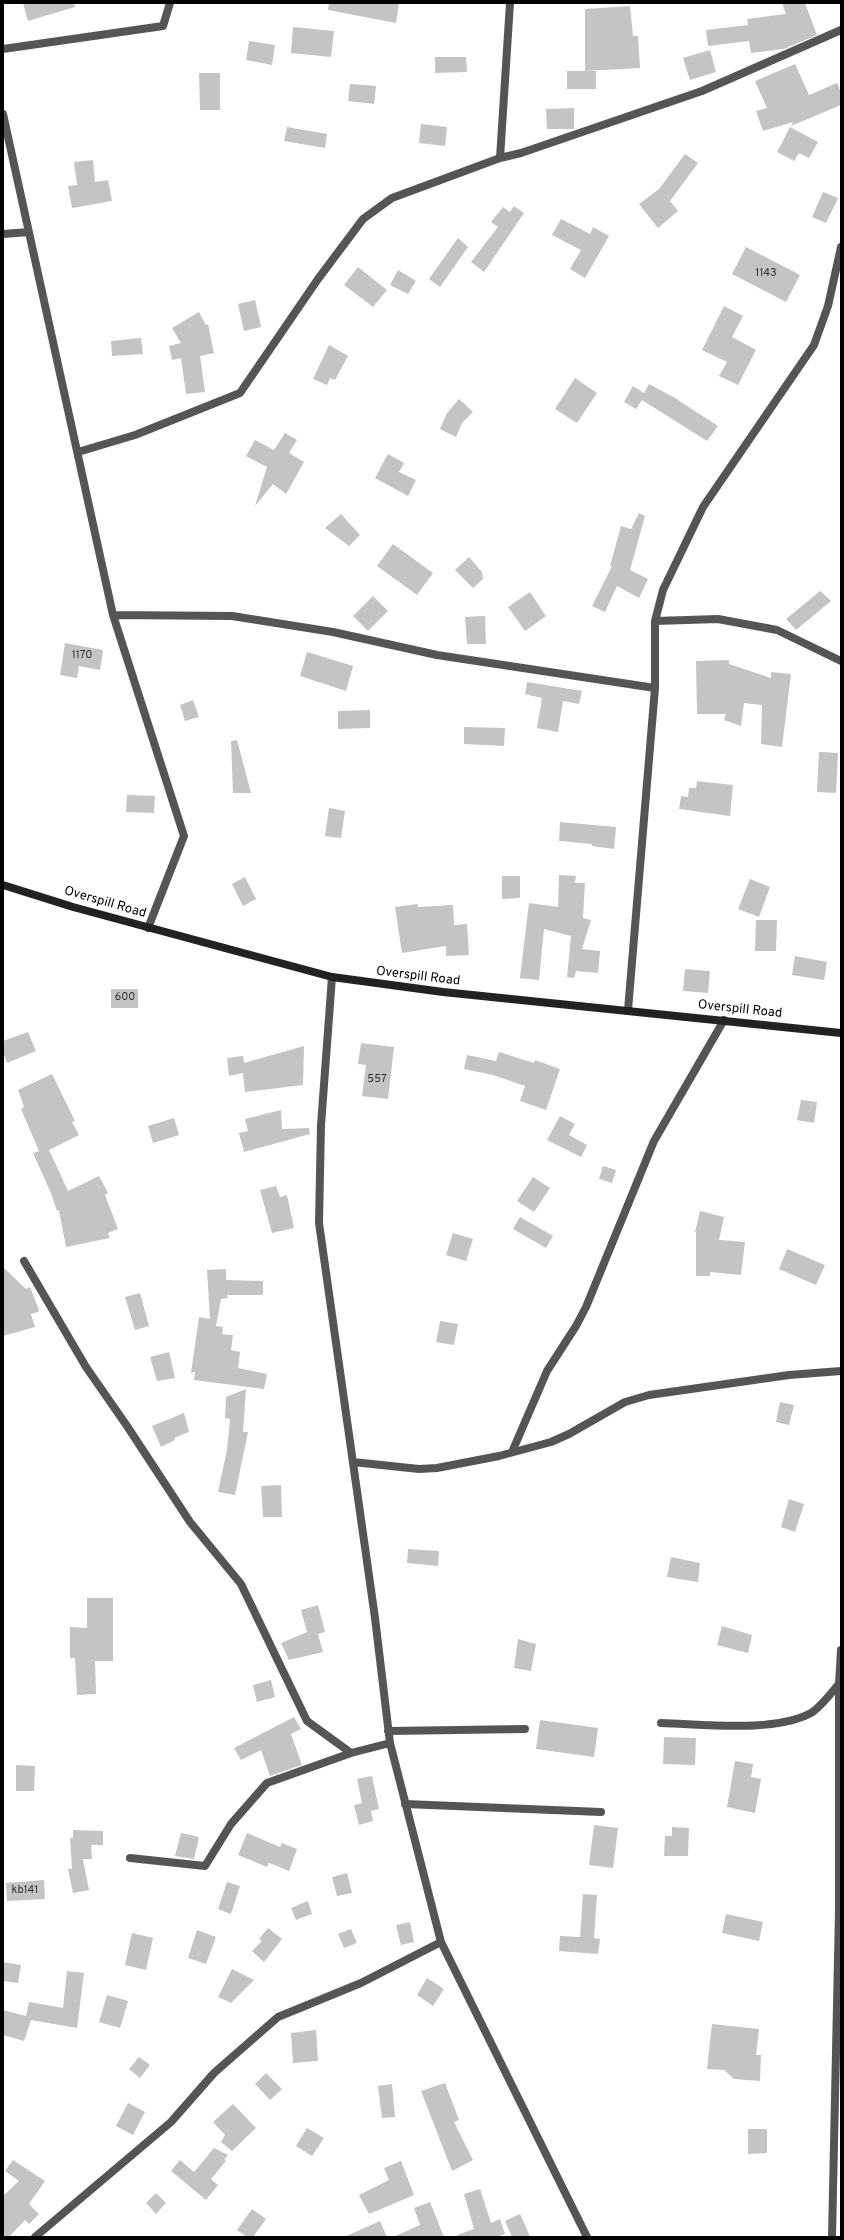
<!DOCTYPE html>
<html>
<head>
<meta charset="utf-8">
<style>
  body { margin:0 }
  #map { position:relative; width:844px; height:2240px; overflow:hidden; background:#fff; font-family:Overpass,sans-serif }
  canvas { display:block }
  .frame { position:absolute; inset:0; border:4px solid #000; pointer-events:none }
</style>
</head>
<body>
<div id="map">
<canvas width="844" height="2240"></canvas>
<div class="frame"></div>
</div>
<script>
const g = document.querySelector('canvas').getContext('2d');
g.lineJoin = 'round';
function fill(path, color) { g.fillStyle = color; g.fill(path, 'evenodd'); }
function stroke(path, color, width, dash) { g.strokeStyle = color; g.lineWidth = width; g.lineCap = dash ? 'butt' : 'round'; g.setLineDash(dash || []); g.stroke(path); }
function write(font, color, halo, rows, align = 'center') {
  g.font = font + ' Overpass,sans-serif'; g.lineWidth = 3.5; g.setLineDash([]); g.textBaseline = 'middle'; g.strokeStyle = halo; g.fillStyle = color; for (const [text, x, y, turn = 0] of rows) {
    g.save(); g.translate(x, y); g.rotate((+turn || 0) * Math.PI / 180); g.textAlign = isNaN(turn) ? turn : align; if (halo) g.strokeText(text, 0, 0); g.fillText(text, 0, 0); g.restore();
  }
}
fill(new Path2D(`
  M 23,3 L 74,3 L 75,7 L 28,21 Z
  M 329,3 L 399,3 L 396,23 L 328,10 Z
  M 782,3 L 805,3 L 817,35 L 784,49 L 751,53 L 749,41 L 708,46 L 706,30 L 748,25 L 747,19 L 786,14 Z
  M 630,6 L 633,36 L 638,36 L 640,68 L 585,71 L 585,9 Z
  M 293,27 L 334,31 L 331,57 L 291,53 Z
  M 249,41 L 275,45 L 272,65 L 246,60 Z
  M 710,50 L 716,72 L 690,80 L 683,58 Z
  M 435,57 L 466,57 L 467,72 L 435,73 Z
  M 795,64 L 809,95 L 837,83 L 841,93 L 841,105 L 791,126 L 793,122 L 763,131 L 756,111 L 767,108 L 755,81 Z
  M 567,71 L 596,71 L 596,89 L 567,89 Z
  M 199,73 L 220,73 L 220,110 L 200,110 Z
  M 350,84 L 376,86 L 374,104 L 348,101 Z
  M 574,108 L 574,129 L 547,129 L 546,109 Z
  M 421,124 L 447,127 L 445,146 L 419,143 Z
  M 287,127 L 327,134 L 325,148 L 284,141 Z
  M 790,127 L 818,142 L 809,158 L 799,153 L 794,161 L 777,152 Z
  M 685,154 L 698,163 L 670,201 L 678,211 L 658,228 L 639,204 L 659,189 Z
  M 93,160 L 95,182 L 108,180 L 112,201 L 72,208 L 68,186 L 77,185 L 74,162 Z
  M 823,192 L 838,198 L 826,223 L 812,217 Z
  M 514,206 L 524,213 L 484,272 L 471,262 L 498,227 L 491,222 L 503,207 L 510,212 Z
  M 561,219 L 590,234 L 593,227 L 609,236 L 585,278 L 570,269 L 581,250 L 552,235 Z
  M 458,238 L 468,247 L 440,287 L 429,279 Z
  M 746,247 L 800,275 L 786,302 L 732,274 Z
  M 358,267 L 387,290 L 373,307 L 344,285 Z
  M 398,270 L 416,281 L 408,294 L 390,285 Z
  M 255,300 L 261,327 L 244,331 L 238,304 Z
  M 724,306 L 743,316 L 732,337 L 756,350 L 738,385 L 719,376 L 727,362 L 702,350 Z
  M 199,312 L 206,325 L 208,324 L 214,353 L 200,356 L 205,392 L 186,394 L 181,358 L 172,360 L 169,346 L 181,343 L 172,328 Z
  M 141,338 L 143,354 L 112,356 L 111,341 Z
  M 329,345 L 348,356 L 335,380 L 330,378 L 327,385 L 313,379 Z
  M 575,378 L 597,393 L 577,423 L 555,409 Z
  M 649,384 L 675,398 L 718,426 L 707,441 L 642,400 L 636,409 L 624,402 L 633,386 L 644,393 Z
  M 459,399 L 473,412 L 462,423 L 456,437 L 440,429 L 447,413 Z
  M 285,433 L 297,440 L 289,453 L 304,462 L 286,494 L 273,484 L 255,506 L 267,467 L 246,456 L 255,440 L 274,450 Z
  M 388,454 L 404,463 L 399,472 L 416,480 L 408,496 L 375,478 Z
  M 639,513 L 645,516 L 630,570 L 648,579 L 639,598 L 617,586 L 605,612 L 592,606 L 612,566 L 610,566 L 621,526 L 631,529 Z
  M 341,514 L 360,535 L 349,546 L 325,528 Z
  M 393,544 L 433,573 L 417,595 L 377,566 Z
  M 469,557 L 482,572 L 483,579 L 473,588 L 455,570 Z
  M 820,591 L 831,601 L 796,630 L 786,619 Z
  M 530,592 L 546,616 L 525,631 L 508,607 Z
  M 373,596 L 388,611 L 368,631 L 353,616 Z
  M 485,616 L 486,644 L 467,644 L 465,617 Z
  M 65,643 L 103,650 L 100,670 L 79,666 L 77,678 L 60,675 Z
  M 307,652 L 353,666 L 346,691 L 300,676 Z
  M 729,660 L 729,664 L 771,678 L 771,672 L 791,674 L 782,747 L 761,744 L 762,705 L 744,703 L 741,726 L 724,720 L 726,714 L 697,714 L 696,661 Z
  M 527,682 L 582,691 L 579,704 L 563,701 L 558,732 L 537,728 L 542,698 L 525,694 Z
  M 193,700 L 199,717 L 185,721 L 180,705 Z
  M 370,710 L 370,728 L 338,729 L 338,711 Z
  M 464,727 L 505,728 L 504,746 L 464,744 Z
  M 237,740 L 251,793 L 233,793 L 231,741 Z
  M 819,752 L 838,753 L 836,793 L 817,792 Z
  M 697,781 L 733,785 L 730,816 L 679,809 L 681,796 L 688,797 L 689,788 L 696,788 Z
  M 127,795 L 155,796 L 154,813 L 126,812 Z
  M 329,808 L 345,811 L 341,838 L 325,836 Z
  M 560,822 L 616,827 L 614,849 L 592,846 L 592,844 L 559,841 Z
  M 559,875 L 576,876 L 575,883 L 585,883 L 583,918 L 591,920 L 582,949 L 600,951 L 598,973 L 576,971 L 574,978 L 567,977 L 571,936 L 544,929 L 539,980 L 520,978 L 529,903 L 558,907 Z
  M 502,876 L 520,876 L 520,898 L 502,899 Z
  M 245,877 L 256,899 L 243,906 L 232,884 Z
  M 750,879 L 770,887 L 759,917 L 738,909 Z
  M 418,904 L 418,907 L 453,905 L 454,925 L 467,924 L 469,955 L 446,956 L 446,946 L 402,953 L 395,907 Z
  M 756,920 L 777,920 L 776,951 L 755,951 Z
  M 795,956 L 827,962 L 824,980 L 792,975 Z
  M 685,969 L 710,971 L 708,993 L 683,991 Z
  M 111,989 L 138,989 L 138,1008 L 111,1008 Z
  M 28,1032 L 36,1051 L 7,1063 L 3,1052 L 3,1041 Z
  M 361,1043 L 394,1047 L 388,1099 L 362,1096 L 366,1065 L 358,1064 Z
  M 304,1046 L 303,1085 L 245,1092 L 243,1073 L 229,1076 L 227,1058 L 243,1056 L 244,1063 Z
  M 499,1052 L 534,1063 L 535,1060 L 560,1069 L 546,1110 L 520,1101 L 525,1086 L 493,1075 L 464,1069 L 467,1055 L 496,1061 Z
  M 52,1074 L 75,1121 L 72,1122 L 79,1135 L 49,1150 L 68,1191 L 99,1176 L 108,1193 L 105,1195 L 118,1229 L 108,1233 L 110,1238 L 66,1247 L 59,1210 L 57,1211 L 51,1193 L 33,1153 L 39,1151 L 21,1109 L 24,1107 L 18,1090 Z
  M 801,1100 L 817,1102 L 814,1123 L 797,1120 Z
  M 281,1110 L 282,1129 L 309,1128 L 310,1134 L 244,1152 L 239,1133 L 248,1131 L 245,1119 Z
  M 560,1116 L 575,1124 L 569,1135 L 587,1145 L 581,1157 L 547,1140 Z
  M 174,1118 L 179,1135 L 153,1143 L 148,1126 Z
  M 603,1166 L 616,1170 L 612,1183 L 599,1179 Z
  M 533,1177 L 550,1188 L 534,1212 L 517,1201 Z
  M 276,1186 L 280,1197 L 287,1195 L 294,1228 L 272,1233 L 260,1190 Z
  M 700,1211 L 724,1217 L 719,1240 L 745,1242 L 741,1275 L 710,1272 L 710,1276 L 696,1276 L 696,1232 L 695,1232 Z
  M 520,1217 L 553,1236 L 546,1248 L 513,1229 Z
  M 453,1233 L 473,1239 L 466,1261 L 446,1255 Z
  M 787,1249 L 825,1265 L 816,1285 L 779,1269 Z
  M 3,1267 L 26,1289 L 30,1287 L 39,1310 L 38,1312 L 31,1314 L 35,1327 L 3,1336 Z
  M 226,1269 L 226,1280 L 263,1281 L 263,1295 L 227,1295 L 228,1298 L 221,1299 L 216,1326 L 223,1327 L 222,1334 L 233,1335 L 231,1350 L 240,1352 L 238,1368 L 267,1374 L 264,1389 L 194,1380 L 195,1372 L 191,1373 L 199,1317 L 210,1319 L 207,1270 Z
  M 140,1293 L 149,1326 L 135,1330 L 125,1297 Z
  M 440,1321 L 458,1324 L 454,1345 L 436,1342 Z
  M 169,1352 L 175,1378 L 157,1381 L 150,1357 Z
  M 246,1389 L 243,1432 L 248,1432 L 235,1495 L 218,1492 L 227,1450 L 230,1419 L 225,1418 L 226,1397 Z
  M 780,1402 L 794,1405 L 789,1425 L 776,1422 Z
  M 184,1413 L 189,1432 L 174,1438 L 175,1440 L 161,1447 L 152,1426 Z
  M 281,1485 L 282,1517 L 263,1517 L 261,1486 Z
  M 789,1499 L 804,1504 L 795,1532 L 781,1527 Z
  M 408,1549 L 439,1551 L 438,1566 L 407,1563 Z
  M 671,1557 L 700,1563 L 698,1582 L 667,1577 Z
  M 87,1598 L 113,1598 L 113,1661 L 95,1661 L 96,1694 L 77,1695 L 75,1658 L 70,1658 L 70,1627 L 87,1628 Z
  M 318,1605 L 325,1632 L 318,1634 L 323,1652 L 289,1660 L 281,1643 L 307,1632 L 301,1610 Z
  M 722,1626 L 752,1635 L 748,1653 L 717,1645 Z
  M 518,1639 L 536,1644 L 531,1671 L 514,1668 Z
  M 271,1680 L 275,1697 L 257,1702 L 253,1685 Z
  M 294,1717 L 301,1729 L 291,1734 L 302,1765 L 270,1776 L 261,1750 L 241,1760 L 234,1748 Z
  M 540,1720 L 598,1728 L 594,1757 L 536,1749 Z
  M 664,1737 L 696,1738 L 695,1765 L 663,1764 Z
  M 735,1761 L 753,1764 L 751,1777 L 761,1779 L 755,1813 L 727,1807 Z
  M 16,1765 L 35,1766 L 34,1791 L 16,1791 Z
  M 372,1776 L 379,1809 L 371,1811 L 373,1821 L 359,1825 L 354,1805 L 362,1803 L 357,1779 Z
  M 594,1825 L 618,1828 L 613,1868 L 589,1865 Z
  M 672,1827 L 689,1828 L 688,1856 L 664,1856 L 665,1836 L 672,1836 Z
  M 73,1830 L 103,1831 L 103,1845 L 91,1845 L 92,1859 L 83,1859 L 89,1890 L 73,1893 L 68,1869 L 72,1869 L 70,1838 L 73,1838 Z
  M 181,1833 L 199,1837 L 194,1859 L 175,1856 Z
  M 247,1833 L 280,1847 L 282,1843 L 297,1849 L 289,1871 L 269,1863 L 267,1867 L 238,1855 Z
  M 347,1873 L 352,1893 L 337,1896 L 332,1877 Z
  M 44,1880 L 45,1899 L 7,1901 L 6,1883 Z
  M 227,1882 L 240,1886 L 231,1914 L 218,1909 Z
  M 583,1894 L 597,1895 L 594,1938 L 600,1939 L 598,1954 L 559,1951 L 560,1936 L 580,1937 Z
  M 308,1901 L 312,1914 L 296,1920 L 291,1908 Z
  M 726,1914 L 763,1922 L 759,1941 L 722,1933 Z
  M 410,1922 L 414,1942 L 401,1945 L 396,1925 Z
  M 268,1928 L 282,1939 L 264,1962 L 252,1951 L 262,1941 L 259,1939 Z
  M 351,1929 L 357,1943 L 344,1948 L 338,1934 Z
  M 197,1930 L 216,1937 L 206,1964 L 188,1958 Z
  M 132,1933 L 153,1938 L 146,1970 L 125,1965 Z
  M 3,1962 L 21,1965 L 18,1983 L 3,1981 Z
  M 232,1969 L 254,1980 L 231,2003 L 218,1997 Z
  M 67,1971 L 84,1973 L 77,2028 L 31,2020 L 24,2041 L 3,2035 L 3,2010 L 26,2016 L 29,2002 L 63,2008 Z
  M 427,1978 L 444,1989 L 433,2006 L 417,1995 Z
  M 107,1995 L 128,2001 L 120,2028 L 99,2022 Z
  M 712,2024 L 759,2029 L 756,2055 L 761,2055 L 760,2081 L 734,2079 L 724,2070 L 707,2069 Z
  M 316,2030 L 318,2061 L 293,2063 L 291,2033 Z
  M 139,2057 L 150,2065 L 140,2078 L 129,2069 Z
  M 266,2073 L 282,2089 L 270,2100 L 255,2084 Z
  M 445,2083 L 459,2120 L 454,2122 L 473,2160 L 452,2171 L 421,2091 Z
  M 392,2084 L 395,2117 L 382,2118 L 378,2086 Z
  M 128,2103 L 145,2112 L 133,2135 L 116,2126 Z
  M 233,2104 L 256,2128 L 232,2151 L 221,2142 L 225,2135 L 213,2122 Z
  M 307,2128 L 324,2138 L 312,2156 L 296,2146 Z
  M 748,2129 L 767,2129 L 767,2153 L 748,2154 Z
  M 214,2148 L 228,2155 L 224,2160 L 226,2161 L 211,2179 L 218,2185 L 206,2200 L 171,2171 L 180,2160 L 194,2172 Z
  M 13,2160 L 45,2181 L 29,2204 L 39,2214 L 29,2224 L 25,2220 L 9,2237 L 3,2237 L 3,2196 L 19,2181 L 5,2171 Z
  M 401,2161 L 414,2195 L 369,2214 L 359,2195 L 389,2180 L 384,2168 Z
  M 480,2189 L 491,2223 L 500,2219 L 505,2234 L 497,2237 L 457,2237 L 457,2235 L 474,2229 L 464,2194 Z
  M 156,2193 L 166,2203 L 156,2214 L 146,2203 Z
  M 430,2202 L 444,2237 L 393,2237 L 420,2225 L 414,2208 Z
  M 252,2209 L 266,2219 L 253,2237 L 247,2237 L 237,2230 Z
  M 520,2214 L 526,2227 L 530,2237 L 512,2237 L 505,2221 Z
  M 380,2221 L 387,2237 L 344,2237 Z`), '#c4c4c4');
stroke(new Path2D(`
  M 3,49 L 163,26 L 170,3
  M 3,114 L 113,615 L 184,836 L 148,928
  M 500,158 L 510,3
  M 3,234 L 29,232
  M 78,452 L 135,435 L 240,393 L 318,279 L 363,219 L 392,198 L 500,158 L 521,153 L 702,91 L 841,30
  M 113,615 L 232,616 L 333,632 L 437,655 L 655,688
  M 655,621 L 718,619 L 777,630 L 841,661
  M 332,977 L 321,1125 L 319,1223 L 375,1618 L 390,1743 L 441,1942 L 587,2237
  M 628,1010 L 655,688 L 655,621 L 663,590 L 703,507 L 814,345 L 828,306 L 841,247
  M 24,1261 L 86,1367 L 127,1426 L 190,1522 L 241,1584 L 307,1721 L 351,1753 L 390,1743
  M 512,1452 L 547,1371 L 576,1326 L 586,1307 L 654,1141 L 724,1020
  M 353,1462 L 419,1469 L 437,1468 L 499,1456 L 551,1442 L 569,1434 L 625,1402 L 649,1395 L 789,1375 L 841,1371
  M 661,1723 C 703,1724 774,1733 811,1713 C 821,1707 831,1693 839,1684
  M 388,1731 L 525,1729
  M 405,1804 L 601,1812
  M 130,1858 L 205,1866 L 231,1824 L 267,1783 L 351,1753
  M 35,2237 L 171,2122 L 214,2073 L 278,2017 L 361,1983 L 441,1942
  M 832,2237 L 839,1912 L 839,1684 L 841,1650`), '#555', 8);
stroke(new Path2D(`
  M 3,885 L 73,907 L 332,977 L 443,992 L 841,1033`), '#222', 8);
write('11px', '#313131', null, [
  ["1143",766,274],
  ["1170",82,656],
  ["600",125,998],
  ["557",377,1080],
  ["kb141",25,1891]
]);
write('13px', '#000', '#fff', [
  ["Overspill Road",105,903,16],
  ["Overspill Road",418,977,7],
  ["Overspill Road",740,1010,6]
]);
</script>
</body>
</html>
